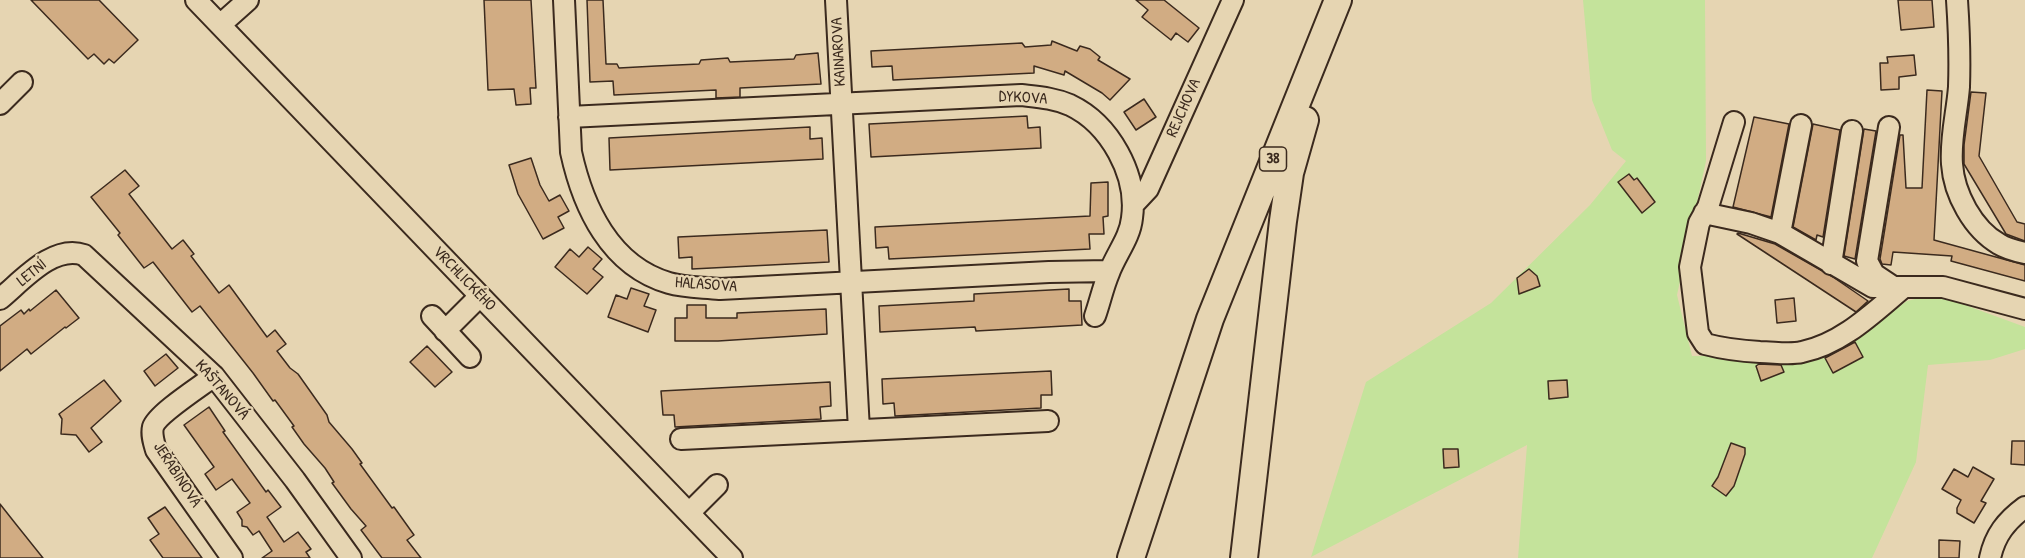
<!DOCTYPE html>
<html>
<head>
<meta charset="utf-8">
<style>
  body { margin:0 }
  canvas { display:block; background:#e6d5b2 }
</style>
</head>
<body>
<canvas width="2025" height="558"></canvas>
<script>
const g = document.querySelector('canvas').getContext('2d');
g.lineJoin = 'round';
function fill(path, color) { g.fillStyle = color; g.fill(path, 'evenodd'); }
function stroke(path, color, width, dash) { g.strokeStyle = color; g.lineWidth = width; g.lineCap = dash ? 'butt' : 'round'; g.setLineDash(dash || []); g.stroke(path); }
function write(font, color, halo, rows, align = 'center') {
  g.font = font + ' "Patrick Hand",sans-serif'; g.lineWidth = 4.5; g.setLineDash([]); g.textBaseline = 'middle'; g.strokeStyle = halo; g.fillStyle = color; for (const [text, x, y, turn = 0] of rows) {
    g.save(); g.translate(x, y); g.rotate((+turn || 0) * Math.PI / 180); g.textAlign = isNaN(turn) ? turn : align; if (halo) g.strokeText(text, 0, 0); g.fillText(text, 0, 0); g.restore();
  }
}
fill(new Path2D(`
  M 1583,0 L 1705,0 L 1706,161 L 1677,295 L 1692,356 L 1815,356 L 1856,337 L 1907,301 L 1935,294 L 2025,327 L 2025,349 L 1990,360 L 1928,365 L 1916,462 L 1872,558 L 1518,558 L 1527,445 L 1311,557 L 1366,382 L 1491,303 L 1590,205 L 1626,161 L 1612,150 L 1592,100 Z`), '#c4e39b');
const building = new Path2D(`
  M 31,0 L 99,0 L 138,40 L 114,63 L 109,59 L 104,64 L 94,54 L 88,59 Z
  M 484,0 L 531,0 L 536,88 L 530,88 L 531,104 L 516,105 L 514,89 L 488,90 Z
  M 587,0 L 603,0 L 606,64 L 617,64 L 619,68 L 656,66 L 699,64 L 701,60 L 728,58 L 730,62 L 794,59 L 796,55 L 818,53 L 821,84 L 740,88 L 740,97 L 716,98 L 716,90 L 614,95 L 613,81 L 590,82 Z
  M 1136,0 L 1164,0 L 1199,28 L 1188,42 L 1176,33 L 1171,40 L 1142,17 L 1148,10 Z
  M 1898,0 L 1932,0 L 1934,27 L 1901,30 Z
  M 1052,41 L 1077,51 L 1080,46 L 1090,49 L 1100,57 L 1098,60 L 1130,79 L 1110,100 L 1102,93 L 1065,71 L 1064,75 L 1034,66 L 1034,73 L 893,80 L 892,66 L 872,67 L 871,51 L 1022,43 L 1025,47 L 1051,45 Z
  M 1914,55 L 1916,75 L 1899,77 L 1899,89 L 1881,90 L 1880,63 L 1888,63 L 1887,57 Z
  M 1927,90 L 1942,91 L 1934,240 L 2025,265 L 2025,281 L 1951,261 L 1952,256 L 1893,252 L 1891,265 L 1882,264 L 1880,259 L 1900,135 L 1903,135 L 1906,188 L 1922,188 Z
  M 1971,92 L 1986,93 L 1979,156 L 2017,222 L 2025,224 L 2025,241 L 2006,234 L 1964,164 L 1964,145 Z
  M 1144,99 L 1156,117 L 1136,130 L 1124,112 Z
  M 1027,116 L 1028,128 L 1040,127 L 1041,148 L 871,157 L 869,124 Z
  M 1754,117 L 1789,124 L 1771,217 L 1733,207 Z
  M 1813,124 L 1840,130 L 1823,237 L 1817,235 L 1816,240 L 1793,227 Z
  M 810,127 L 810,139 L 822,138 L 823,159 L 610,170 L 609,138 Z
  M 1864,129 L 1876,131 L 1855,259 L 1844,256 Z
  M 531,158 L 540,185 L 549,201 L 560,195 L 569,211 L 558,217 L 564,228 L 543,239 L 518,194 L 509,165 Z
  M 125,170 L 139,186 L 129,194 L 172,249 L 183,240 L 194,254 L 191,256 L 219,293 L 229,285 L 267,337 L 275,330 L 286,344 L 277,351 L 290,368 L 298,374 L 327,415 L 329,422 L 352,449 L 362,463 L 360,464 L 392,508 L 394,507 L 414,535 L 407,540 L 421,558 L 382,558 L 361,530 L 366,526 L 351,509 L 332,483 L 334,482 L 325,468 L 304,444 L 292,427 L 294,426 L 275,400 L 273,401 L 253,373 L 200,306 L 192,312 L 153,262 L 144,268 L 118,235 L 120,233 L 91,197 Z
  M 1629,174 L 1634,180 L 1637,178 L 1655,202 L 1642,213 L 1618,182 Z
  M 1108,182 L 1108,216 L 1103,217 L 1104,234 L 1089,234 L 1090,249 L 889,259 L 888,247 L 876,248 L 875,227 L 1090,216 L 1091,183 Z
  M 827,230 L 829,262 L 692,269 L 692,257 L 679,258 L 678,237 Z
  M 1738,233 L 1775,244 L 1833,277 L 1868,301 L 1856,312 L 1737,234 Z
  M 588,247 L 602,259 L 593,269 L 603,277 L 587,294 L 555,267 L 570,249 L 579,257 Z
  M 1529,269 L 1537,276 L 1540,286 L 1519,294 L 1517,278 Z
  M 631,288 L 649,294 L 644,306 L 656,310 L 648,332 L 608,317 L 616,295 L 627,299 Z
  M 1069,289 L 1069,301 L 1081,301 L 1082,325 L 976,331 L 975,327 L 880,332 L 879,306 L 974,301 L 974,294 Z
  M 56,290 L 79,318 L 66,328 L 65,327 L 31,354 L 27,349 L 0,371 L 0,326 L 21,310 L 24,314 L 29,309 L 30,311 Z
  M 1794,298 L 1796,321 L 1777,323 L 1775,300 Z
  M 687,305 L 706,305 L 706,318 L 737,318 L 737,313 L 826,309 L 827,334 L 718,341 L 675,341 L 675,318 L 687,318 Z
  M 1855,342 L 1863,357 L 1833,373 L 1825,358 Z
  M 427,346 L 452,372 L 435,387 L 410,362 Z
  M 166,354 L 178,368 L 155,386 L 144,371 Z
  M 1759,364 L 1781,365 L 1784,372 L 1761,381 L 1756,366 Z
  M 1051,371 L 1052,395 L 1041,395 L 1041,408 L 895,416 L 894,403 L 883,404 L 882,379 Z
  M 104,380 L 121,401 L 91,428 L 102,442 L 89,452 L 76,435 L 61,434 L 62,419 L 59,414 Z
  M 1567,380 L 1568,397 L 1549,399 L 1548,381 Z
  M 830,382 L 831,406 L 820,407 L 821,419 L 675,427 L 674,415 L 663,415 L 661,391 Z
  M 209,407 L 225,431 L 223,432 L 266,492 L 268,490 L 281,507 L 267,517 L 284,542 L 298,532 L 311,549 L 306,552 L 310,558 L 262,558 L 272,551 L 259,531 L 253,535 L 247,527 L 242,526 L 242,520 L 237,512 L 250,503 L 232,479 L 216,490 L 205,474 L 214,467 L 184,425 Z
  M 2012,441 L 2025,441 L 2025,465 L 2011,464 Z
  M 1731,443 L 1745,448 L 1745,454 L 1734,486 L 1726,496 L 1712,486 L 1718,477 Z
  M 1443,449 L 1458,449 L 1459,467 L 1444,468 Z
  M 1973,467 L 1994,479 L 1981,501 L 1986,503 L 1974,523 L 1957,513 L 1957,508 L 1961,500 L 1942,489 L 1954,469 L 1968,477 Z
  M 0,504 L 15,523 L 43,558 L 0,558 Z
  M 165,507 L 194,547 L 202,558 L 163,558 L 150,540 L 159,534 L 148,518 Z
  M 1939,540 L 1960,541 L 1959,558 L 1939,558 Z`);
fill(building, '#d1ac83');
stroke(building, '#3b2a1e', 1.5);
const minor = new Path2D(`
  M 196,0 L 732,558
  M 564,0 L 571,152 C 583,207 610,266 669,283 C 686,288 704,287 720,289 L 1049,272 L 1109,271
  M 836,0 L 859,430
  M 1957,0 C 1959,29 1960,58 1959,87 C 1957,113 1950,138 1952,164 C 1954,194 1973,229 1999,244 C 2007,249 2016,251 2025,253
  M 220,25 L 248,0
  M 0,104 L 22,82
  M 569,117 L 1021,95 C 1038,97 1054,98 1070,105 C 1110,124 1138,175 1132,218 C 1130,238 1116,254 1109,273 C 1103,287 1100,302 1095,316
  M 1734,122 L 1708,207 L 1699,223 L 1690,267 L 1698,333 L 1705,344 C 1724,349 1741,351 1760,352 C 1774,352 1789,355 1802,352 C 1842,344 1874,312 1904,287
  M 1889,127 L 1867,261 L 1874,274 L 1892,286
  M 1133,205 L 1148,189 L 1233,0
  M 1704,213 L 1751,223 L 1780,233 L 1873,287 L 1943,287 L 2025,309
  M 1780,233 L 1801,125
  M 1831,264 L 1852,131
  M 0,299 C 22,281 53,244 84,255 L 214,376 L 295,480 L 351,558
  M 432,316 L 470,357
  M 445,331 L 480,296
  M 214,376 C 201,386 157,414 153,427 C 151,435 154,443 156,450 L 232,558
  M 681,439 L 1048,421
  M 689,513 L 717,485
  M 1990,558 C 1995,535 2006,521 2025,507`);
const major = new Path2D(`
  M 1131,558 L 1210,319 L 1338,0
  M 1244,558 L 1283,221 L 1290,173 L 1305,120`);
stroke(minor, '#3b2a1e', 24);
stroke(major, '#3b2a1e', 30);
stroke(minor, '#e6d5b2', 20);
stroke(major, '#e6d5b2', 26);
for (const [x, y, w] of [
  [1273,159,27]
]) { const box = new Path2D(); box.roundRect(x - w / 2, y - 12, w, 24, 4.5); g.fillStyle = '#e6d5b2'; g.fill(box); stroke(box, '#3b2a1e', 1.5); }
write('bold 15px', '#3b2a1e', null, [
  ["38",1273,159]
]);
write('16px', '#3b2a1e', '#e6d5b2', [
  ["KAINAROVA",839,52,-93],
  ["DYKOVA",1023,98,3],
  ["REJCHOVA",1184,108,-66],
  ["LETNÍ",32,273,-39],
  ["VRCHLICKÉHO",464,279,46],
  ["HALASOVA",706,285,4],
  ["KAŠTANOVÁ",222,390,49],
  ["JEŘABINOVÁ",177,475,57]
]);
</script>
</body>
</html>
